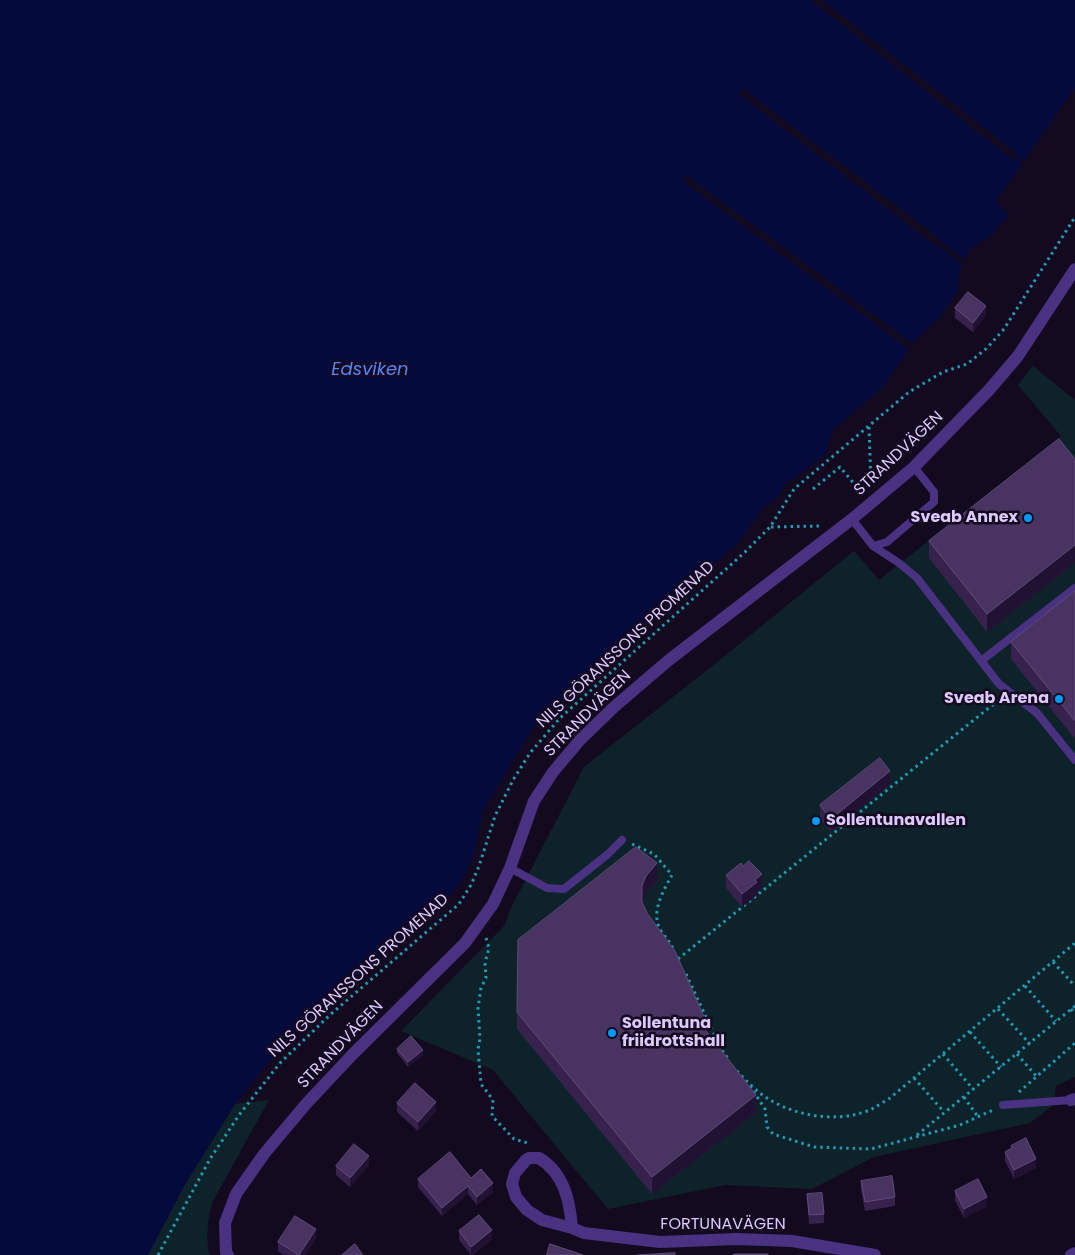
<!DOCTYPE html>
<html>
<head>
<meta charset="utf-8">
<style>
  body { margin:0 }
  canvas { display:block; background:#130a1f }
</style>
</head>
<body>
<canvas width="1075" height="1255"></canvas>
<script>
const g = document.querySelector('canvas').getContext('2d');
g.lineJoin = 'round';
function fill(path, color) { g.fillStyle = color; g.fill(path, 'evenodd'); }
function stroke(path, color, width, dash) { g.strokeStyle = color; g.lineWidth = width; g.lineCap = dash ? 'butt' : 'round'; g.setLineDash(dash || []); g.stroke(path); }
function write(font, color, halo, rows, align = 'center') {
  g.font = font + ' Poppins,sans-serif'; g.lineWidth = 5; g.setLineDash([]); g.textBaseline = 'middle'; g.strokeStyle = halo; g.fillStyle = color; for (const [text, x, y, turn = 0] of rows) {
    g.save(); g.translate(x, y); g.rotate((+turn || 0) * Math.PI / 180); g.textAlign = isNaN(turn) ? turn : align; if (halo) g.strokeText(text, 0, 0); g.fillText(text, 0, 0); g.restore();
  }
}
fill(new Path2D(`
  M 1033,366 L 1075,400 L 1075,1077 L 1056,1086 L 1054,1101 L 1051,1107 L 1030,1123 L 874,1157 L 812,1189 L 725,1185 L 608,1209 L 493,1070 L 401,1031 L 505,925 L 510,910 L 584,767 L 716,663 L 854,551 L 879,580 L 1061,436 L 1018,385 Z
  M 269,1100 L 213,1201 C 208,1215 205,1241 210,1255 L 148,1255 L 184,1186 L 235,1104 Z`), '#0d2229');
fill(new Path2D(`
  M 0,0 L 1075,0 L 1075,88 L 996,201 L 1009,215 L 991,236 L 969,249 L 965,261 L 961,268 L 957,293 L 939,318 L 910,345 L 905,355 L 882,388 L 833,430 L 825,455 L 785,485 L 778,497 L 764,507 L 736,546 L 686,586 L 608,657 L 591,666 L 584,681 L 533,728 L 483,811 L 475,851 L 468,869 L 459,885 L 442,905 L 380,959 L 341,1000 L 314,1024 L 293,1035 L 266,1066 L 235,1104 L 184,1186 L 148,1255 L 0,1255 Z`), '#050a3d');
fill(new Path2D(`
  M 811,0 L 822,0 L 1016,153 L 1015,155 L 1025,163 L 1024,165 L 1014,157 L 1012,159 Z
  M 743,89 L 941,240 L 940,241 L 966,261 L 963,265 L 938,245 L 936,246 L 739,94 Z
  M 687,176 L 913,344 L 909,349 L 683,181 Z`), '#130a1f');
stroke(new Path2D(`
  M 869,427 L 871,486
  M 813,489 L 840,467 L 862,493
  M 771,527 L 820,526
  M 632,844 L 654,854 L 672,875 C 663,891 650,913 661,931 C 666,938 671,943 674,951
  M 486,938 L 489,948 L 485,963 L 486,978 L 481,988 L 478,1008 L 480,1039 L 478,1049 L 481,1084 L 493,1100 L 492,1116 L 514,1139 L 528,1143
  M 678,959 L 1001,698
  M 1053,962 L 1075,986
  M 686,974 L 721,1049 L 729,1060
  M 1025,986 L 1056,1021
  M 998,1009 L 1030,1044
  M 1071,1009 L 1075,1014
  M 970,1032 L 1001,1067
  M 943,1054 L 973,1089
  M 1017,1054 L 1037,1077
  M 737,1071 C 747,1082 759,1094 772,1101 C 801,1118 844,1123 874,1108 C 879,1105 885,1101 890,1098 L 1075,943
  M 914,1078 L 944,1112
  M 750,1086 L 765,1109 L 767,1127 L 773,1134 L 814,1147 L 871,1149 L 960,1125 L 993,1110
  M 1019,1092 L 1075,1043
  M 964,1097 L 978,1117
  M 917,1135 L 1075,1006
  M 158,1255 L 210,1159 L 239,1115 L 280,1063 L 331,1014 L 459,904 L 471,885 L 479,866 L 495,816 L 513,780 L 530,753 L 560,718 L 744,553 L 770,527 L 794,489 L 909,392 L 943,372 L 967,364 L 987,348 L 1004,329 L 1075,217`), '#2399b8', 3, [2.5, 4]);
stroke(new Path2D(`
  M 852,519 L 873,546 L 899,563 L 917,578 L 999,684 L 1037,713 L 1075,760
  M 873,546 L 887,542 L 934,502 L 934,492 L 914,467
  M 981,661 L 1075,588
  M 510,868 L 547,888 L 564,889 L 608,854 L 622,840
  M 1003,1105 L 1071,1100`), '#4a3182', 8);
stroke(new Path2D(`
  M 1071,1100 L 1075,1099
  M 572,1228 C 570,1201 564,1173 539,1158 L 529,1158 L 526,1160 L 515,1173 L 512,1184 L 516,1197 L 527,1210 L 542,1220 L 572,1228 L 584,1233 L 660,1242 L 737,1239 L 792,1241 L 875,1255
  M 228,1255 L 226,1252 L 225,1223 L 236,1194 L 264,1154 L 306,1104 L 352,1055 L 465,943 L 493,904 L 510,868 L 534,801 L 553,772 L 580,740 L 614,707 L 669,660 L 852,519 L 914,467 L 989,390 L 1018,356 L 1075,269`), '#4a3182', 12);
stroke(new Path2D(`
  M 1071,1255 L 1075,1253`), '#4a3182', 12);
fill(new Path2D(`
  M 955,308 L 986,315 L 973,332 L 955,318 Z
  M 1075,459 L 1075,563 L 987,632 L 929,558 L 929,541 Z
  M 1075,591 L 1075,739 L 1011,659 L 1011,642 Z
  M 890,784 L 831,832 L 820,819 L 820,805 Z
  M 726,875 L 762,888 L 757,892 L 757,895 L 742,907 L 726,888 Z
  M 657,881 L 646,894 L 642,902 L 647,913 L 705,1030 L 756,1113 L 652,1194 L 517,1029 L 517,1012 Z
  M 397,1049 L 423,1055 L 408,1067 L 397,1053 Z
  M 397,1103 L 436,1111 L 418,1131 L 397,1112 Z
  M 1011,1146 L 1036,1168 L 1014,1179 L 1005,1161 L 1005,1152 L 1011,1148 Z
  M 369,1165 L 350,1187 L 336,1175 L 336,1166 Z
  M 471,1178 L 493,1192 L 477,1205 L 468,1194 L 442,1216 L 418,1187 L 418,1179 Z
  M 861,1181 L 895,1197 L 895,1206 L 865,1211 L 861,1190 Z
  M 955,1191 L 987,1206 L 964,1218 L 955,1200 Z
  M 807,1194 L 824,1214 L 824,1223 L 809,1224 Z
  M 459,1231 L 492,1239 L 472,1255 L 471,1255 L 459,1240 Z
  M 316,1238 L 305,1255 L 284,1255 L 278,1251 L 278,1242 Z`), '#37224e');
fill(new Path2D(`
  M 986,306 L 986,315 L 973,332 L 973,323 Z
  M 1075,545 L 1075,563 L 987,632 L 987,614 Z
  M 890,771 L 890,784 L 831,832 L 831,819 Z
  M 657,863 L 657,881 L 646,894 L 642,904 L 642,886 L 646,876 Z
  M 762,874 L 762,888 L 757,892 L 757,895 L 742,907 L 742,894 L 755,880 Z
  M 705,1019 L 705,1037 L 700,1023 Z
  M 423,1050 L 423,1055 L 408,1067 L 408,1062 Z
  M 756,1095 L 756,1113 L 652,1194 L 652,1177 Z
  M 436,1102 L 436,1111 L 418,1131 L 418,1122 Z
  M 369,1156 L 369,1165 L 350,1187 L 350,1178 Z
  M 1036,1159 L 1036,1168 L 1014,1179 L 1014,1170 Z
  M 493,1183 L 493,1192 L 477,1205 L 477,1197 Z
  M 468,1186 L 468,1194 L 442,1216 L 442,1208 Z
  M 987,1197 L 987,1206 L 964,1218 L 964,1209 Z
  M 316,1229 L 316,1238 L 305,1255 L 299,1255 Z
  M 492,1230 L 492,1239 L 471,1255 L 471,1247 Z`), '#211133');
const building = new Path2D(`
  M 968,292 L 986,306 L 973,323 L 955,308 Z
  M 1059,439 L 1075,459 L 1075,545 L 987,614 L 929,541 Z
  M 1075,591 L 1075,721 L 1011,642 Z
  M 880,758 L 890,771 L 831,819 L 820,805 Z
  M 636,847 L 657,863 L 646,876 L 642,886 L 642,902 L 647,913 L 675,951 L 705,1019 L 700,1023 L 756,1095 L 652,1177 L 517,1012 L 518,940 Z
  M 749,861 L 762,874 L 755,880 L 757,882 L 742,894 L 726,875 L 741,863 L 743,866 Z
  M 411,1036 L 423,1050 L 408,1062 L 397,1049 Z
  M 415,1083 L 436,1102 L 418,1122 L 397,1103 Z
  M 1026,1138 L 1036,1159 L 1014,1170 L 1005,1152 L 1012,1148 L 1011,1146 Z
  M 354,1144 L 369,1156 L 350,1178 L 336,1166 Z
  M 450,1152 L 471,1178 L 481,1169 L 493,1183 L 477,1197 L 468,1186 L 442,1208 L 418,1179 Z
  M 892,1176 L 895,1197 L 865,1202 L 861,1181 Z
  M 978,1179 L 987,1197 L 964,1209 L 955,1191 Z
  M 822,1193 L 824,1214 L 809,1215 L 807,1194 Z
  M 479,1215 L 492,1230 L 471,1247 L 459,1231 Z
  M 295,1216 L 316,1229 L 299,1255 L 278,1242 Z
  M 355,1244 L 363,1255 L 342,1255 Z
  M 550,1244 L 583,1255 L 547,1255 Z
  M 675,1253 L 675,1255 L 638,1255 Z
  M 734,1254 L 768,1254 L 768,1255 L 734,1255 Z`);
fill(building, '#483361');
stroke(building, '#604b7a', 1);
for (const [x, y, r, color] of [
  [1028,518,5,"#0099f3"],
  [1059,699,5,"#0099f3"],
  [816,821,5,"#0099f3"],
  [612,1033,5,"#0099f3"]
]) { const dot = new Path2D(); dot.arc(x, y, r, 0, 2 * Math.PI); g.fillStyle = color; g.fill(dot); stroke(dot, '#130a1f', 2); }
write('16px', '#ddc8ff', '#130a1f', [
  ["STRANDVÄGEN",899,454,-43],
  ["NILS GÖRANSSONS PROMENAD",626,645,-43],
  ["STRANDVÄGEN",588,714,-45],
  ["NILS GÖRANSSONS PROMENAD",359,976,-42],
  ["STRANDVÄGEN",341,1045,-46],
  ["FORTUNAVÄGEN",723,1225]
]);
write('bold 16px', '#ddc8ff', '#130a1f', [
  ["Sveab Annex",1018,518],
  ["Sveab Arena",1049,699],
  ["Sollentunavallen",826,821,"left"],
  ["Sollentuna",622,1024,"left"],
  ["friidrottshall",622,1042,"left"]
], 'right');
write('italic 18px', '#5683ff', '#130a1f', [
  ["Edsviken",370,370]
]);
</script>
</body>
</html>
